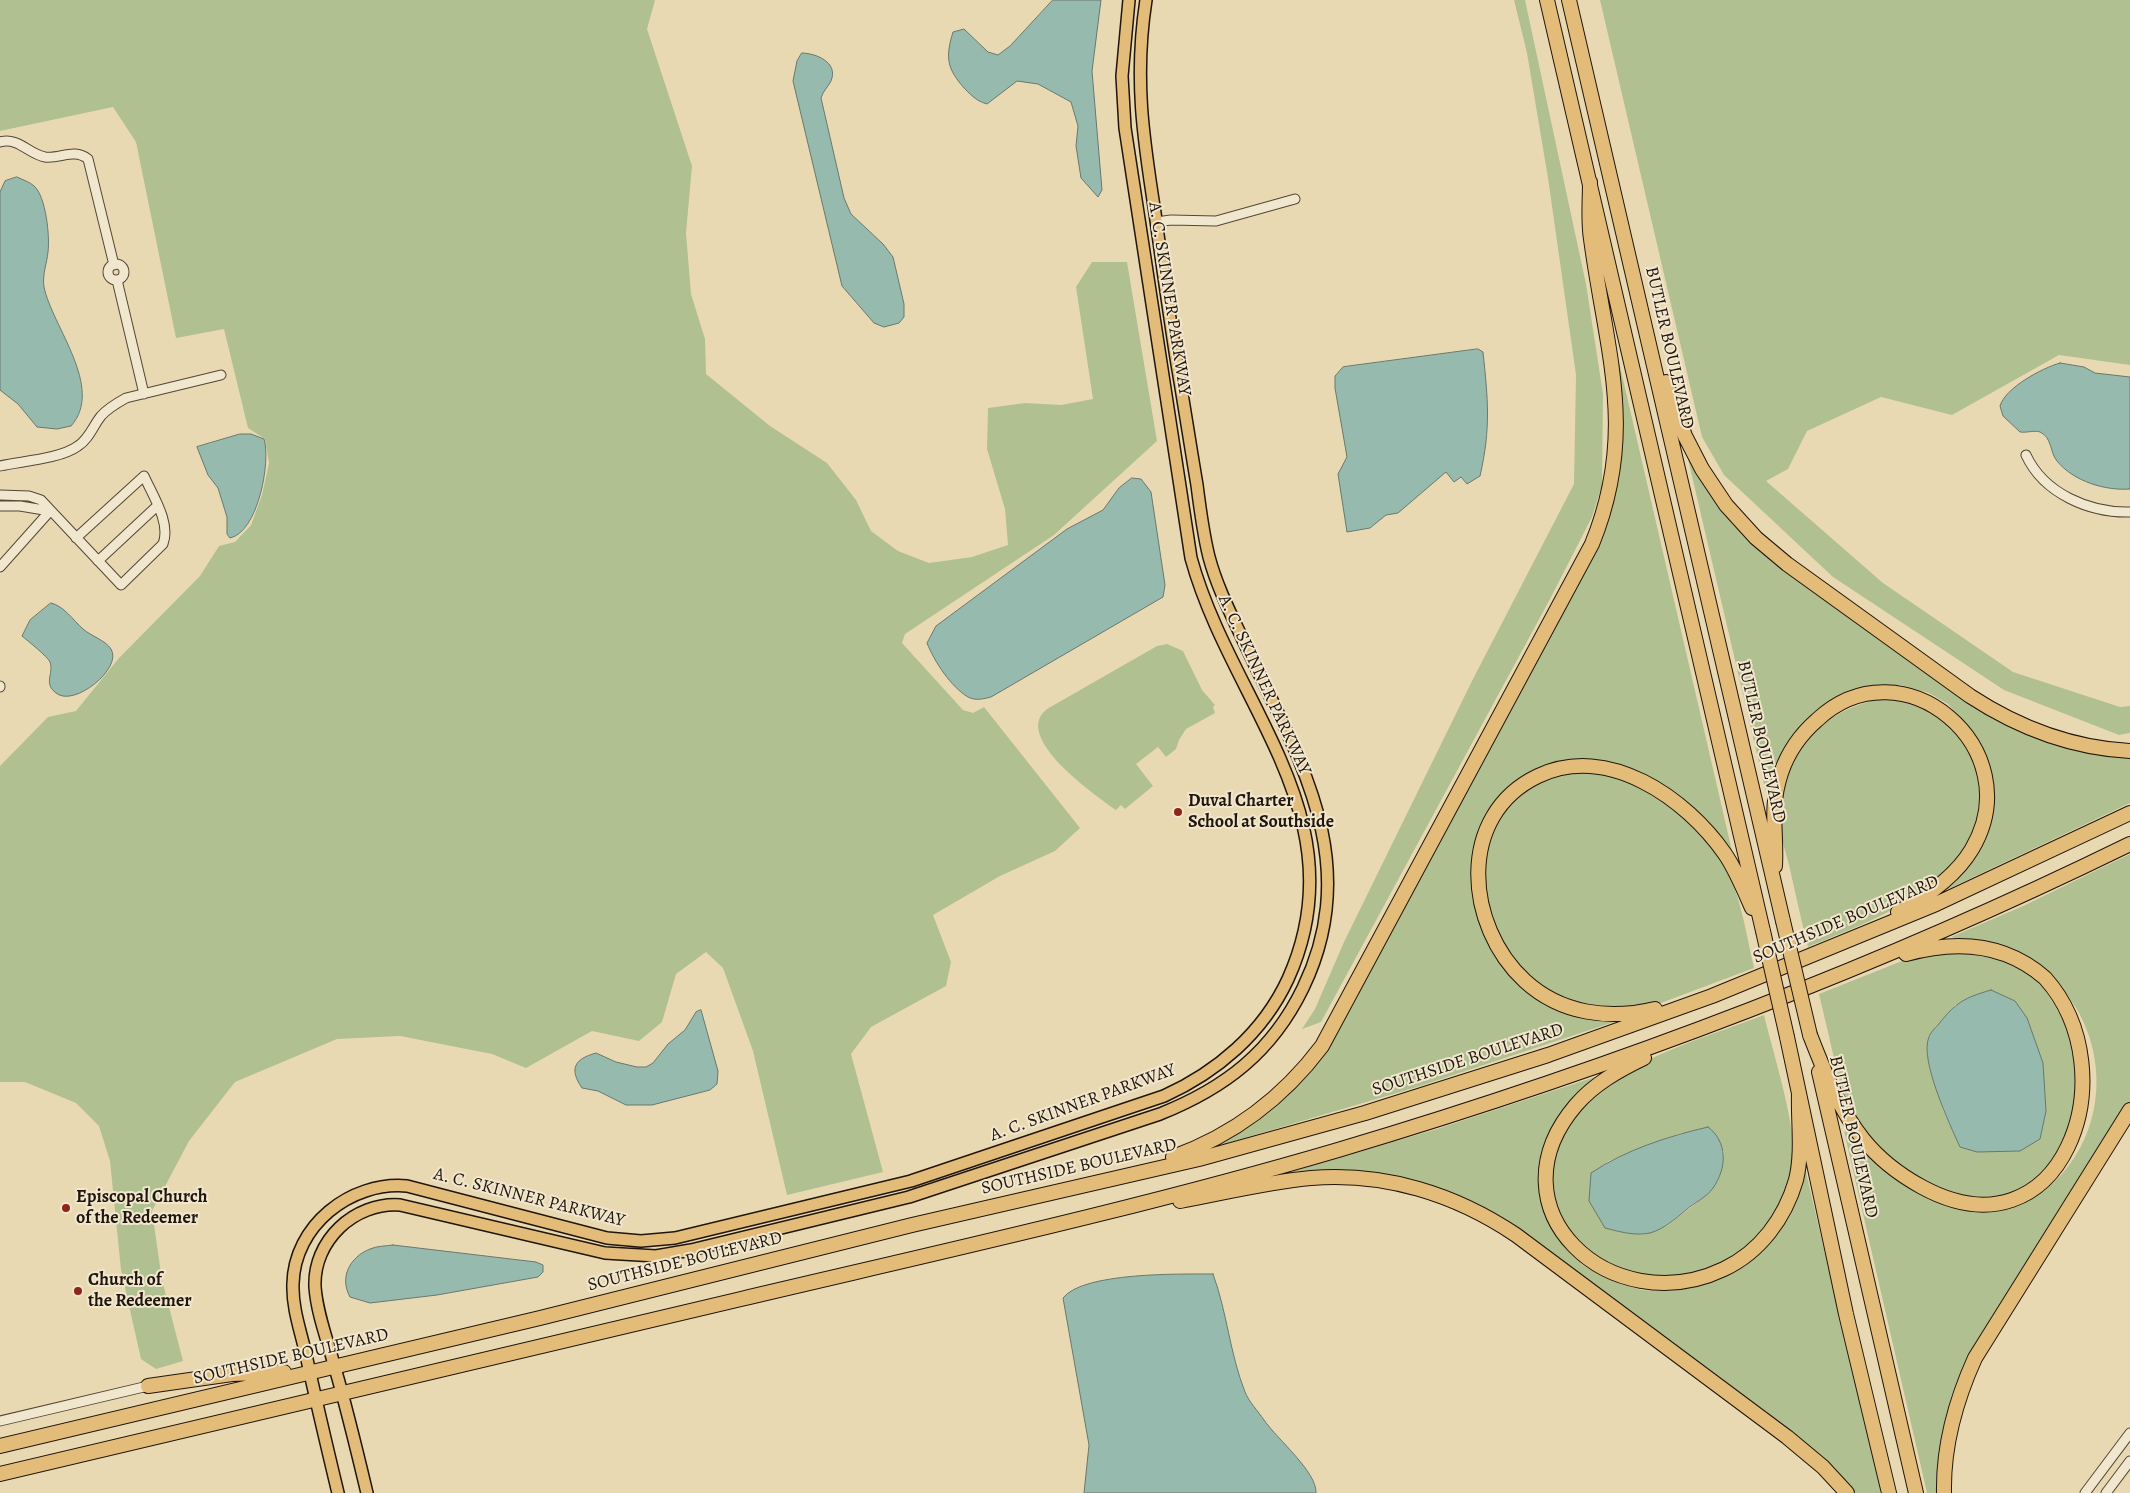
<!DOCTYPE html>
<html>
<head>
<meta charset="utf-8">
<style>
  body { margin:0 }
  canvas { display:block; background:#e9d9b3 }
</style>
</head>
<body>
<canvas width="2130" height="1493"></canvas>
<script>
const g = document.querySelector('canvas').getContext('2d');
g.lineJoin = 'round';
function fill(path, color) { g.fillStyle = color; g.fill(path, 'evenodd'); }
function stroke(path, color, width, dash) { g.strokeStyle = color; g.lineWidth = width; g.lineCap = dash ? 'butt' : 'round'; g.setLineDash(dash || []); g.stroke(path); }
function write(font, color, halo, rows, align = 'center') {
  g.font = font + ' Alegreya,serif'; g.lineWidth = 4; g.setLineDash([]); g.textBaseline = 'middle'; g.strokeStyle = halo; g.fillStyle = color; for (const [text, x, y, turn = 0] of rows) {
    g.save(); g.translate(x, y); g.rotate((+turn || 0) * Math.PI / 180); g.textAlign = isNaN(turn) ? turn : align; if (halo) g.strokeText(text, 0, 0); g.fillText(text, 0, 0); g.restore();
  }
}
fill(new Path2D(`
  M 0,0 L 655,0 L 647,29 L 692,166 L 686,233 L 691,294 L 705,339 L 706,374 L 770,426 L 827,463 L 856,500 L 871,531 L 898,551 L 929,563 L 972,557 L 1008,545 L 1005,509 L 987,449 L 988,408 L 1025,403 L 1061,405 L 1093,399 L 1076,287 L 1092,262 L 1127,262 L 1157,441 L 1054,535 L 905,634 L 902,643 L 963,710 L 973,713 L 984,707 L 1080,828 L 1055,851 L 1000,876 L 933,915 L 951,962 L 946,986 L 871,1027 L 851,1054 L 883,1172 L 787,1195 L 753,1051 L 723,968 L 706,952 L 676,974 L 662,1022 L 639,1041 L 592,1031 L 526,1068 L 492,1054 L 400,1036 L 337,1039 L 235,1082 L 189,1141 L 152,1211 L 162,1280 L 183,1361 L 156,1369 L 141,1359 L 121,1270 L 110,1161 L 99,1126 L 76,1103 L 25,1082 L 0,1082 L 0,766 L 48,717 L 76,711 L 119,658 L 200,576 L 219,546 L 235,542 L 251,525 L 262,495 L 269,463 L 265,439 L 248,428 L 224,329 L 176,338 L 136,142 L 113,107 L 0,131 Z
  M 1514,0 L 1525,0 L 1586,284 L 1603,394 L 1602,485 L 1592,517 L 1549,601 L 1321,1022 L 1302,1029 L 1315,1009 L 1344,942 L 1473,679 L 1574,484 L 1576,375 L 1548,178 L 1527,53 Z
  M 1600,0 L 2130,0 L 2130,365 L 2059,355 L 1952,415 L 1881,397 L 1807,431 L 1788,469 L 1766,481 L 1883,583 L 2013,672 L 2120,707 L 2130,706 L 2130,733 L 2119,735 L 2004,690 L 1833,577 L 1724,475 L 1702,437 Z
  M 1619,362 L 1732,851 C 1708,814 1674,789 1633,774 C 1626,771 1616,765 1608,766 C 1581,767 1554,773 1527,777 L 1475,856 L 1498,958 L 1513,978 L 1533,995 L 1595,1019 L 1614,1022 L 1417,1087 L 1221,1145 L 1220,1142 L 1318,1058 L 1612,497 L 1616,363 Z
  M 1690,458 C 1701,487 1722,506 1742,529 L 2011,724 L 2130,754 L 2130,803 L 1944,891 L 1986,828 L 1973,735 L 1948,704 L 1929,693 L 1901,685 L 1868,686 L 1852,690 L 1820,707 L 1796,732 L 1771,772 L 1767,797 L 1688,459 Z
  M 1167,644 L 1183,651 L 1202,690 L 1215,705 L 1213,707 L 1215,713 L 1186,729 L 1179,740 L 1176,749 L 1166,757 L 1158,747 L 1136,764 L 1153,786 L 1125,809 L 1121,805 L 1116,810 C 1095,795 1011,737 1047,709 L 1157,646 Z
  M 1881,699 C 1904,700 1938,708 1954,727 C 1959,732 1962,740 1966,747 C 1970,753 1977,762 1979,770 C 1981,777 1979,788 1979,796 C 1980,884 1875,919 1808,947 C 1801,919 1795,892 1789,865 C 1785,850 1780,834 1779,819 C 1777,757 1822,709 1881,699 Z
  M 1584,771 C 1598,774 1616,775 1629,781 C 1670,800 1711,833 1730,876 C 1742,904 1747,938 1754,968 L 1653,1006 L 1595,1009 L 1544,991 L 1506,957 L 1482,892 L 1490,832 L 1516,795 L 1543,778 Z
  M 2130,854 L 2130,1101 L 1980,1342 L 1940,1493 L 1927,1493 L 1844,1131 C 1851,1131 1865,1148 1872,1153 C 1880,1160 1934,1197 1942,1198 C 1952,1200 2015,1201 2025,1199 C 2038,1197 2053,1183 2062,1174 C 2111,1119 2107,1034 2056,982 C 2039,965 2011,949 1988,942 C 1976,938 1963,940 1951,937 L 2023,906 Z
  M 1987,952 L 2034,973 L 2086,1055 L 2089,1068 L 2085,1113 L 2070,1149 L 2021,1193 L 1972,1198 L 1928,1184 L 1896,1164 L 1872,1140 L 1850,1110 L 1838,1075 L 1819,994 L 1917,955 ZM 1956,1004 L 1960,1147 L 1943,1110 L 1929,1065 L 1928,1038 Z
  M 1764,1015 C 1773,1053 1799,1133 1793,1167 C 1786,1202 1762,1242 1730,1260 C 1658,1299 1553,1267 1553,1175 C 1553,1144 1571,1113 1595,1093 C 1643,1054 1707,1037 1764,1015 ZM 1681,1133 L 1724,1151 C 1720,1194 1697,1201 1667,1226 L 1592,1173 L 1609,1161 Z
  M 1598,1076 L 1544,1157 L 1570,1250 L 1582,1261 L 1581,1264 L 1603,1277 L 1641,1290 L 1657,1291 L 1677,1290 L 1716,1280 L 1744,1265 L 1805,1168 L 1881,1493 L 1853,1493 L 1499,1219 L 1431,1188 L 1267,1179 L 1437,1129 Z`), '#b1c091');
const water = new Path2D(`
  M 1053,0 L 1101,0 L 1092,71 L 1102,190 L 1098,197 L 1081,178 L 1076,146 L 1078,126 L 1071,102 L 1038,84 L 1017,81 L 987,104 C 977,101 973,97 965,89 C 947,69 945,58 953,32 L 964,29 L 988,52 L 998,55 L 1010,46 Z
  M 802,53 C 815,53 839,62 831,81 C 828,87 823,91 821,98 L 844,198 L 851,214 L 883,244 L 893,257 L 904,304 L 904,317 L 899,323 L 884,327 L 874,323 L 842,286 L 793,81 L 797,61 Z
  M 17,177 C 23,180 30,182 34,186 C 46,196 50,237 48,252 C 47,263 42,275 44,287 C 52,326 105,388 71,426 L 57,429 L 37,427 L 18,404 L 0,390 L 0,192 L 5,181 Z
  M 1478,349 L 1483,352 C 1488,400 1491,428 1480,476 L 1467,484 L 1461,477 L 1454,482 L 1446,472 L 1398,513 L 1386,515 L 1370,528 L 1347,532 L 1338,474 L 1347,457 L 1335,388 L 1335,376 L 1343,367 Z
  M 2060,363 L 2084,367 L 2095,373 L 2130,377 L 2130,489 C 2105,491 2073,481 2057,461 C 2050,453 2052,437 2040,432 C 2034,430 2027,433 2020,432 L 2003,416 L 2000,406 C 2005,388 2042,368 2060,363 Z
  M 240,434 L 251,434 L 264,439 C 271,462 258,532 230,538 L 227,534 L 227,517 L 218,488 L 208,475 L 197,447 Z
  M 1132,478 L 1141,479 L 1151,492 L 1165,585 L 1163,597 L 991,697 C 983,699 976,701 968,697 C 951,687 934,661 927,643 L 936,626 L 1067,529 L 1103,510 L 1119,488 Z
  M 51,603 C 64,606 73,620 83,629 C 91,636 105,640 111,649 C 123,668 74,708 56,693 C 43,683 54,674 50,662 C 48,657 28,641 22,636 L 30,620 Z
  M 1991,990 L 2015,1001 L 2027,1018 L 2043,1063 L 2046,1111 L 2040,1139 L 2020,1151 L 1977,1152 L 1960,1147 C 1950,1125 1919,1059 1929,1037 C 1930,1033 1935,1028 1938,1025 C 1956,1002 1964,998 1991,990 Z
  M 701,1010 L 718,1071 L 717,1084 L 710,1090 L 652,1105 L 626,1105 L 598,1091 L 582,1088 C 569,1069 574,1059 596,1053 L 616,1062 L 637,1067 L 646,1067 L 653,1063 L 668,1044 L 685,1030 L 696,1012 Z
  M 1708,1127 C 1728,1142 1727,1168 1713,1188 C 1707,1197 1694,1203 1686,1210 C 1675,1219 1664,1229 1650,1233 C 1634,1236 1621,1232 1605,1228 L 1589,1201 L 1591,1173 C 1625,1150 1669,1136 1708,1127 Z
  M 393,1245 L 536,1262 L 543,1265 L 543,1272 L 538,1277 L 437,1295 L 370,1303 L 350,1297 C 339,1277 350,1257 370,1249 C 377,1246 386,1246 393,1245 Z
  M 1213,1274 C 1227,1312 1230,1354 1245,1392 C 1249,1402 1258,1411 1264,1420 C 1278,1440 1317,1472 1316,1493 L 1084,1493 L 1089,1445 L 1063,1298 C 1083,1272 1180,1274 1213,1274 Z`);
fill(water, '#97baaf');
stroke(water, '#68786d', 1);
const minor = new Path2D(`
  M 0,142 C 19,137 28,154 45,157 C 60,159 74,148 88,159 L 114,265
  M 1156,222 L 1171,220 L 1216,221 L 1295,199
  M108 272a8 8 0 1 1 16 0a8 8 0 1 1-16 0Z
  M 117,280 L 144,394
  M 2026,455 C 2044,494 2090,513 2130,512
  M 0,466 C 22,461 60,459 78,446 C 89,439 93,426 101,416 C 108,408 117,403 126,398 L 221,375
  M 0,495 L 29,496 L 41,500 L 121,585 L 163,544 C 171,523 153,496 144,476 L 76,538
  M 0,506 L 20,506 L 50,511
  M 98,561 L 157,506
  M 0,567 L 50,511
  M 0,686 L 0,687
  M 0,1421 L 148,1386
  M 2085,1493 L 2130,1433
  M 2106,1493 L 2130,1461`);
const major = new Path2D(`
  M 338,1493 C 327,1447 316,1401 306,1355 C 301,1332 292,1308 293,1284 C 294,1226 350,1181 407,1186 L 607,1238 L 641,1241 L 675,1238 L 911,1181 L 1164,1096 C 1217,1072 1263,1033 1288,979 C 1361,818 1231,704 1191,558 L 1125,128 L 1122,76 L 1129,0
  M 367,1493 C 357,1451 347,1409 335,1368 C 328,1342 317,1314 315,1287 C 313,1241 354,1202 400,1205 L 605,1253 L 656,1256 L 691,1250 L 909,1197 L 1160,1114 C 1225,1088 1272,1052 1303,988 C 1365,860 1297,756 1244,642 C 1231,614 1217,587 1209,557 C 1203,533 1200,509 1197,485 C 1190,444 1184,404 1177,364 C 1169,314 1162,263 1155,213 C 1143,137 1134,77 1146,0`);
const highway = new Path2D(`
  M 1547,0 L 1763,931
  M 1569,0 L 1783,921
  M 1666,382 L 1685,436 L 1702,469 L 1726,505 L 1756,538 L 1787,564 L 1970,696 C 2019,728 2071,748 2130,751
  M 1775,866 C 1777,829 1769,810 1781,773 C 1788,752 1801,734 1817,720 C 1903,640 2031,749 1972,849 C 1956,876 1926,897 1898,912
  M 1655,1009 C 1609,1020 1561,1014 1525,981 C 1465,926 1456,815 1538,776 C 1608,743 1686,798 1725,854 C 1736,870 1744,890 1752,908
  M 1810,1035 C 1824,1071 1839,1109 1863,1139 C 1879,1159 1900,1175 1922,1187 C 2062,1263 2130,1073 2045,978 C 2005,943 1956,940 1906,954
  M 1787,1037 L 1846,1314 L 1889,1493
  M 1644,1058 C 1619,1070 1594,1084 1576,1105 C 1487,1209 1611,1323 1724,1269 C 1760,1252 1785,1218 1796,1180 C 1803,1152 1798,1121 1799,1093
  M 1819,1072 L 1916,1493
  M 1173,1157 C 1234,1135 1283,1098 1322,1046 L 1592,544 C 1638,431 1606,352 1591,239 C 1588,220 1590,201 1590,182
  M 1180,1201 C 1223,1193 1267,1182 1311,1178 C 1385,1172 1455,1194 1516,1235 L 1787,1437 L 1823,1467 L 1847,1493
  M 148,1386 L 232,1374 L 284,1372
  M 0,1446 L 540,1318 L 912,1225 L 1199,1159 L 1365,1113 L 1548,1055 L 1712,996 L 1936,904 L 2130,813
  M 0,1474 C 247,1415 494,1358 741,1299 C 940,1252 1141,1208 1338,1150 C 1610,1069 1875,969 2130,844
  M 1944,1493 C 1943,1446 1956,1400 1975,1358 L 2130,1110`);
stroke(minor, '#534735', 11);
stroke(major, '#21160b', 14);
stroke(highway, '#21160b', 16);
stroke(minor, '#f1e6ce', 9);
stroke(major, '#e4bc7a', 11);
stroke(highway, '#e4bc7a', 14);
const highwayBridge = new Path2D(`
  M 1783,921 L 1810,1035
  M 1763,931 L 1787,1037`);
stroke(highwayBridge, '#21160b', 16, []);
stroke(highwayBridge, '#e4bc7a', 14);
for (const [x, y, r, color] of [
  [1178,812,5,"#8f2418"],
  [66,1208,5,"#8f2418"],
  [78,1291,5,"#8f2418"]
]) { const dot = new Path2D(); dot.arc(x, y, r, 0, 2 * Math.PI); g.fillStyle = color; g.fill(dot); stroke(dot, '#f1e6ce', 2); }
write('18px', '#21160b', '#f1e6ce', [
  ["A. C. SKINNER PARKWAY",1169,299,81],
  ["BUTLER BOULEVARD",1669,348,77],
  ["A. C. SKINNER PARKWAY",1264,685,65],
  ["BUTLER BOULEVARD",1761,742,77],
  ["SOUTHSIDE BOULEVARD",1846,920,-23],
  ["SOUTHSIDE BOULEVARD",1468,1060,-18],
  ["A. C. SKINNER PARKWAY",1083,1103,-20],
  ["BUTLER BOULEVARD",1853,1137,77],
  ["SOUTHSIDE BOULEVARD",1079,1167,-13],
  ["A. C. SKINNER PARKWAY",529,1198,14],
  ["SOUTHSIDE BOULEVARD",685,1262,-14],
  ["SOUTHSIDE BOULEVARD",291,1357,-13]
]);
write('bold 18px', '#21160b', '#f1e6ce', [
  ["Duval Charter",1188,802],
  ["School at Southside",1188,823],
  ["Episcopal Church",76,1198],
  ["of the Redeemer",76,1219],
  ["Church of",88,1281],
  ["the Redeemer",88,1302]
], 'left');
</script>
</body>
</html>
